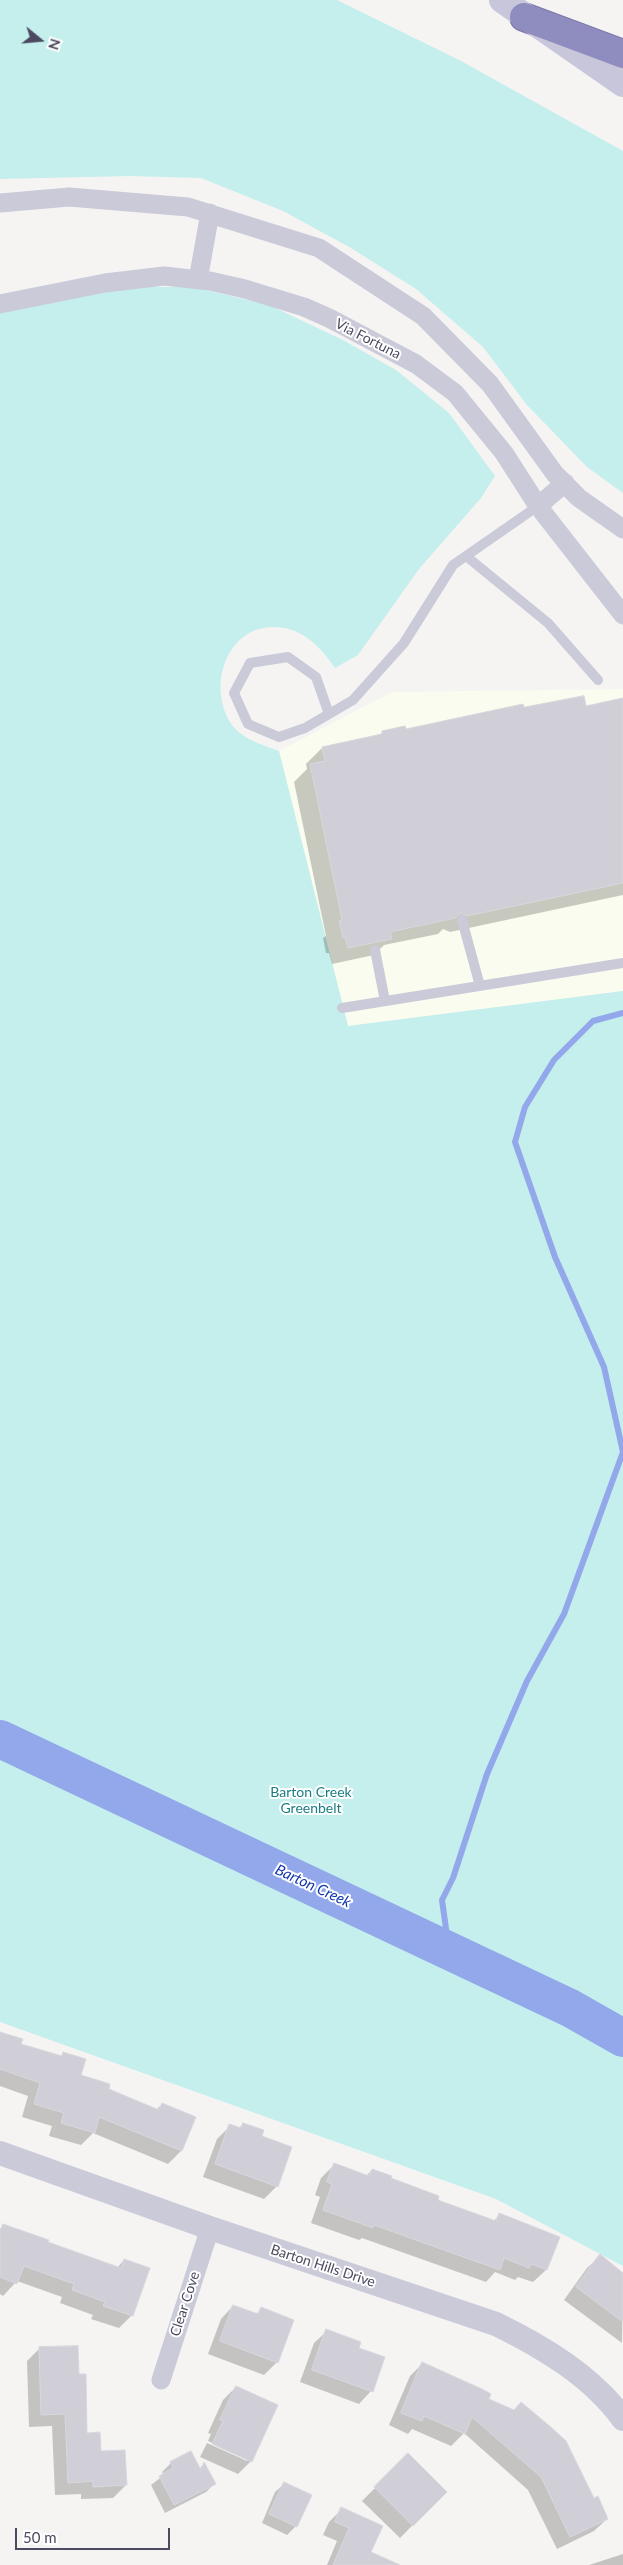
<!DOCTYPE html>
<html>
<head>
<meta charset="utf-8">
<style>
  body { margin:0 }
  #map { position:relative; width:623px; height:2565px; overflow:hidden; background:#f5f4f3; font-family:Lato,sans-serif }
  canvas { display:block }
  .north { position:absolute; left:15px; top:15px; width:50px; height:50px; -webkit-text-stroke:4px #fff; paint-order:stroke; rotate:107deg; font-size:14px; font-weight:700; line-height:20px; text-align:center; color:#4b4a60 }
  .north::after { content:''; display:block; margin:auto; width:18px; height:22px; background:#4b4a60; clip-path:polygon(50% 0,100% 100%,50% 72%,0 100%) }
  .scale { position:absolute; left:15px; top:2528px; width:155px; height:22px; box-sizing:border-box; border:2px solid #4b4a60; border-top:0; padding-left:6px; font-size:15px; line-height:18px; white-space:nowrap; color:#4b4a60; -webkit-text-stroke:4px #fff; paint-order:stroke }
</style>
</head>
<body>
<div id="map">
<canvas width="623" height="2565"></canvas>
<div class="north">N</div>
<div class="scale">50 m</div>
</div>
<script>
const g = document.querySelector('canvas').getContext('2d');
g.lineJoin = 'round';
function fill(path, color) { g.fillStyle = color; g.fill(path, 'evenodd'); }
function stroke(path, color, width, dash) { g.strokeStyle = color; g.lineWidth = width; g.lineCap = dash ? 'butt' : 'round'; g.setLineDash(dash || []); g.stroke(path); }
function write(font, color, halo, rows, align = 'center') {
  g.font = font + ' Lato,sans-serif'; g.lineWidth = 4; g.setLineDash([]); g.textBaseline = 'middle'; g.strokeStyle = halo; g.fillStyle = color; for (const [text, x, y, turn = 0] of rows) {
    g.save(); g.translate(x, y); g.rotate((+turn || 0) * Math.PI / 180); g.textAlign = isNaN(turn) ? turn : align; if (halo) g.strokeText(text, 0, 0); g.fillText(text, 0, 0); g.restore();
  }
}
fill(new Path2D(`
  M 623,689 L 623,991 L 348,1026 L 279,751 L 392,692 Z`), '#f9fcef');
fill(new Path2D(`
  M 0,0 L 337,0 L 461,61 L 623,151 L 623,493 L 587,467 L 527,405 L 483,347 L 416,289 L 351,248 L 283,211 L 201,178 L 130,176 L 0,179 Z
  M 133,287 L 193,287 L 269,305 L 343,340 L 396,370 L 449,413 L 495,476 L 481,498 L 419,569 L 358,655 L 335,668 C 325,653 310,636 292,630 C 235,612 204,677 230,722 C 239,738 263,745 279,751 L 348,1026 L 623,991 L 623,2266 L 496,2199 L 0,2022 L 0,312 Z`), '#c4efec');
fill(new Path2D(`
  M 623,702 L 623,895 L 450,932 L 443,929 L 438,934 L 384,945 L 374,955 L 332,964 L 329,953 L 326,953 L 323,938 L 326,936 L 294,782 L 307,769 L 306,764 L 322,748 L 378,736 L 383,732 L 405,731 L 523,709 L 585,707 Z
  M 0,2033 L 20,2044 L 60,2057 L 63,2053 L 80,2075 L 107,2089 L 156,2110 L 162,2104 L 194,2118 L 181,2151 L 168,2164 L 93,2133 L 81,2145 L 49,2136 L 52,2126 L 22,2117 L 28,2096 L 0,2086 Z
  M 243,2124 L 277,2186 L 264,2199 L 203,2177 L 217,2139 L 230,2126 L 238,2129 Z
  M 334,2165 L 366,2176 L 372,2170 L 436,2201 L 493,2222 L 500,2214 L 558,2238 L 546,2270 L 533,2282 L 518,2277 L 515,2280 L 495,2272 L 486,2282 L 362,2238 L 359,2240 L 311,2223 L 320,2197 L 315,2195 L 321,2178 Z
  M 4,2225 L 46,2243 L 117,2268 L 124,2260 L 132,2315 L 119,2328 L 91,2319 L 93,2315 L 60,2303 L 62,2297 L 17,2281 L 3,2296 L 0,2294 L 0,2229 Z
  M 600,2256 L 623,2274 L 622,2343 L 564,2300 L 587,2268 Z
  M 233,2306 L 255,2315 L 261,2309 L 277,2362 L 264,2375 L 208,2354 L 221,2319 Z
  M 327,2331 L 357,2349 L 371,2391 L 359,2404 L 300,2382 L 314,2343 Z
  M 40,2348 L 77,2376 L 86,2434 L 126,2485 L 113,2498 L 81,2499 L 81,2494 L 55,2495 L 52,2426 L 29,2427 L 27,2361 Z
  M 423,2363 L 487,2400 L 594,2500 L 607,2519 L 594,2531 L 557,2549 L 528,2490 L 464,2433 L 451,2446 L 412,2429 L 408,2434 L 389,2425 L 410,2376 Z
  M 236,2387 L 276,2405 L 251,2461 L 238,2474 L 200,2457 L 207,2443 L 247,2461 L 247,2459 L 208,2441 L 211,2434 L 208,2433 L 223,2400 Z
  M 408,2455 L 445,2492 L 400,2538 L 362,2501 Z
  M 171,2463 L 199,2469 L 204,2464 L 214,2484 L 206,2492 L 165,2513 L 151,2485 L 164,2475 L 162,2472 Z
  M 284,2484 L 296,2526 L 287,2535 L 262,2523 L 275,2492 Z
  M 342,2509 L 369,2552 L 382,2565 L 327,2565 L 337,2541 L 323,2535 L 329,2522 Z
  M 623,2554 L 623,2565 L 589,2565 Z`), '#0003');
stroke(new Path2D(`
  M 449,1950 L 442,1900 L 453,1878 L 487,1774 L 527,1681 L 564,1614 L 623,1452 L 604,1367 L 555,1257 L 515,1142 L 525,1107 L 554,1060 L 593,1021 L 623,1013`), '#92a8eb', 6);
stroke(new Path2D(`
  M 0,1739 L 570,2008 L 623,2038`), '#92a8eb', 38);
const building = new Path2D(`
  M 584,696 L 586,706 L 623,698 L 623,883 L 467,916 L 461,913 L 455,918 L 390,932 L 392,939 L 348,948 L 345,937 L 343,938 L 339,921 L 342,920 L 310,764 L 325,761 L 322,747 L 382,734 L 382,731 L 405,726 L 406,729 L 523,704 L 524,707 Z
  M 0,2032 L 23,2039 L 21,2044 L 62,2056 L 63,2052 L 86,2059 L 81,2075 L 110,2084 L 109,2089 L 159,2110 L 162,2103 L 196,2117 L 182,2151 L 99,2117 L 95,2133 L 61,2123 L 64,2113 L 34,2104 L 40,2083 L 0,2069 Z
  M 243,2123 L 264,2130 L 262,2136 L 292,2147 L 278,2187 L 215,2164 L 229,2124 L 241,2128 Z
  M 334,2163 L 369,2176 L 372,2169 L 392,2176 L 391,2178 L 439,2196 L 438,2200 L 496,2221 L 499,2213 L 560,2237 L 547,2270 L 531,2264 L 529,2268 L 504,2258 L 500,2270 L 374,2225 L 373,2228 L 323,2210 L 332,2184 L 327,2182 Z
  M 3,2224 L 49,2240 L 48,2242 L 121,2268 L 124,2259 L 150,2268 L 133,2316 L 103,2306 L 105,2302 L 72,2290 L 74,2284 L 24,2266 L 17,2284 L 0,2277 L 0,2233 Z
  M 600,2254 L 623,2273 L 623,2322 L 576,2287 Z
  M 233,2305 L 258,2314 L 261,2307 L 294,2320 L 278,2363 L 220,2341 Z
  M 326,2329 L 361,2342 L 359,2348 L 385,2357 L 373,2392 L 312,2370 Z
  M 78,2346 L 79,2374 L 86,2374 L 87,2433 L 100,2432 L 101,2451 L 125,2450 L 127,2485 L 93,2487 L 93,2481 L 68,2483 L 65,2414 L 41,2415 L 39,2347 Z
  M 422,2362 L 484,2390 L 491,2394 L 489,2399 L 514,2410 L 521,2402 L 552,2428 L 566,2441 L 594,2498 L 598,2496 L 608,2519 L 570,2537 L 541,2477 L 472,2417 L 465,2434 L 424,2416 L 422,2421 L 401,2413 Z
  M 236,2386 L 278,2405 L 252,2462 L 212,2444 L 223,2421 L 220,2420 Z
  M 191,2451 L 201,2470 L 204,2462 L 216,2484 L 174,2505 L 159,2476 L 173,2468 L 170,2462 Z
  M 408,2453 L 447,2492 L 413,2526 L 374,2487 Z
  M 284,2482 L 312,2495 L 297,2527 L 269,2514 Z
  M 341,2507 L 383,2526 L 371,2552 L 400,2565 L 333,2565 L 349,2528 L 335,2522 Z`);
fill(building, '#d0cfd7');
stroke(building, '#d8d7dd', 1);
const motorway = new Path2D(`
  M 524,17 L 623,54`);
stroke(motorway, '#7b77ab', 30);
stroke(new Path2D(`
  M 466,556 L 548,623 L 598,680
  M 329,714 L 316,677 L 288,657 L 250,663 L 234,693 L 248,724 L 279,737 L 305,728 L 353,700 L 404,643 L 453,565 L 538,506
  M 462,920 L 480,986
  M 375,950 L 385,1001
  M 342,1008 L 623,963`), '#cacad9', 10);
stroke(new Path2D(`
  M 0,203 L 69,197 L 188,207 L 319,248 L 423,316 L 490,384 L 555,474 L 579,498 L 623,529
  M 198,280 L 210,213
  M 0,304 L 105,283 L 164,276 L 210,281 L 245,289 L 304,307 L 329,318 L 416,364 L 455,393 L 504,453 L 538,506 L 623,615
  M 538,506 L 565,483
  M 161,2380 L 210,2228`), '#cacad9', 19);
stroke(new Path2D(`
  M 0,2153 L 210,2228 L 496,2324 C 543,2347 592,2376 623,2419`), '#cacad9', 24);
stroke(new Path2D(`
  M 502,0 L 623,84`), '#c7c6da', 26);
stroke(motorway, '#8f8cbf', 28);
write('14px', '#4b4a60', '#fff', [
  ["Via Fortuna",368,339,27],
  ["Barton Hills Drive",323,2266,18],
  ["Clear Cove",185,2304,-72]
]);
write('14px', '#1b7d81', '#fff', [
  ["Barton Creek",311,1792],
  ["Greenbelt",311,1808]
]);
write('italic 15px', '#1137ac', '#fff', [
  ["Barton Creek",313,1886,25]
]);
</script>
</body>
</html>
